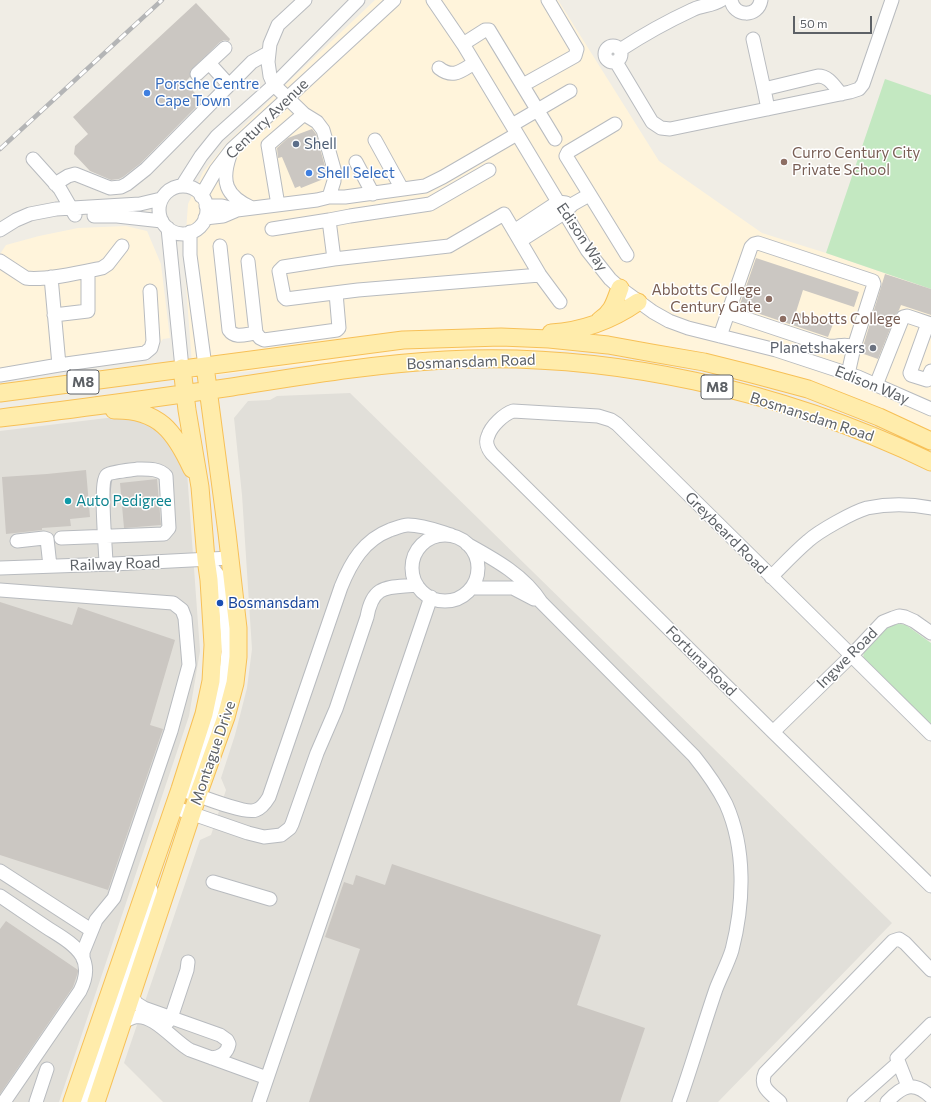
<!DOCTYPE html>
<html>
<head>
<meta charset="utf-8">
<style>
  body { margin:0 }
  #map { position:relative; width:931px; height:1102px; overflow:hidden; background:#f0ede5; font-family:Commissioner,sans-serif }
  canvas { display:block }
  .scale { position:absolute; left:793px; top:16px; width:79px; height:18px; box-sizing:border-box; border:2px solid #5d6166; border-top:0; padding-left:5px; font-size:12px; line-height:14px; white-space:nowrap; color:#5d6166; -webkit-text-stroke:3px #fff; paint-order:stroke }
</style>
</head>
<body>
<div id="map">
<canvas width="931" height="1102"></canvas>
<div class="scale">50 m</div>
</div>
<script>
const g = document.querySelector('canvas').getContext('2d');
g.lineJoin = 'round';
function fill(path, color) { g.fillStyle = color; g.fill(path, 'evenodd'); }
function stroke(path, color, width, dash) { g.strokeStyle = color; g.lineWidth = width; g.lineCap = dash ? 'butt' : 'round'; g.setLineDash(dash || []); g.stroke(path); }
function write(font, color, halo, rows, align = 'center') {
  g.font = font + ' Commissioner,sans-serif'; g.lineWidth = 3; g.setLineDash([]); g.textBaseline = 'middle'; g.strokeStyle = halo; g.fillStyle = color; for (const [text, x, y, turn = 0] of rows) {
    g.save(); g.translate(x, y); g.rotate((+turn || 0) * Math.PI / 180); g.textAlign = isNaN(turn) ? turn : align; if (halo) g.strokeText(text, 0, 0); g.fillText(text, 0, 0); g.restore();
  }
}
fill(new Path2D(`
  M 375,0 L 558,0 L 659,161 L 762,233 L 826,253 L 931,289 L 931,438 L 754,380 L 599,352 L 478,349 L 274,368 L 193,378 L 184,259 L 188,204 L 203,172 L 225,145 L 283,87 Z
  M 126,226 L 147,231 L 161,264 L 170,338 L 163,339 L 147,360 L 0,379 L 0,254 L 6,245 L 39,236 L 78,228 Z`), '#fff4db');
fill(new Path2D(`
  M 350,393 L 892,923 L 718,1102 L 163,1102 L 124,1063 L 200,840 L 211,835 L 226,790 L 221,778 L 235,735 L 247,688 L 252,649 L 242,495 L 234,418 L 248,401 L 270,400 L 277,396 Z
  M 115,417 L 144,419 L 172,440 L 187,472 L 200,651 L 189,716 L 59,1102 L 0,1102 L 0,431 Z`), '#e1dfd9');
fill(new Path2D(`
  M 885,79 L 931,95 L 931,289 L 826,253 Z
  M 894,623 L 906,625 L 931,643 L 931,727 L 863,660 L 864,648 L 884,626 Z`), '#c3e8c1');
fill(new Path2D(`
  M 196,3 L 230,39 L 229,41 L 224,40 L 220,42 L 190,71 L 190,77 L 185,82 L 202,101 L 141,163 L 123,177 L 119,179 L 111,180 L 90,171 L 74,154 L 75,146 L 88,134 L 73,117 Z
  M 312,129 L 316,134 L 326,170 L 326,178 L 301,188 L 300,186 L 295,188 L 282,157 L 278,158 L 277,148 L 288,138 Z
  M 756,258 L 859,292 L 854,307 L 803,290 L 796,312 L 833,324 L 828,337 L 739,307 Z
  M 885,274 L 931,289 L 931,315 L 901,305 L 899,310 L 896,314 L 878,359 L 861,353 Z
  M 86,470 L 90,517 L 70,519 L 71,526 L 42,528 L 42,530 L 6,534 L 2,477 L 47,474 Z
  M 157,479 L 161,525 L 124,528 L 120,483 Z
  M 0,602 L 72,625 L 78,607 L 175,640 L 150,725 L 163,729 L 108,890 L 0,855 Z
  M 392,864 L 601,935 L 577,1005 L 645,1028 L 620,1102 L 309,1102 L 360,949 L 325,937 L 344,882 L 353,885 L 356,875 L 385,885 Z
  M 6,921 L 78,970 L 78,972 L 73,987 L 0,1094 L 0,929 Z`), '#cbc7c2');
const minor = new Path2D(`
  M 305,0 L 278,25 L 270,44 L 268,62 L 270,76 L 274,85 L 304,114 L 317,122 L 323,130 L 334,169 L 334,181 L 329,197
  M 433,0 L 463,44 L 587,250 L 610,279 L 620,288 L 653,312 L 669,321 L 688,328 L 776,350 L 858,377 L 931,409
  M 731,0 C 734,17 758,18 761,0
  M 753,39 L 764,89
  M 463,44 L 485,30 L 489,30 L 555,139
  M605 54a8 8 0 1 1 16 0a8 8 0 1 1-16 0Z
  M 620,50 C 643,35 666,22 692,10 C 701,5 712,6 721,0
  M 616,62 L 652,122 L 661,128 L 670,129 L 850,92 L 859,89 L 863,84 L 892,0
  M 209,63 L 229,85
  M 439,68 C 453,79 461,71 474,63
  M 197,74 L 225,48
  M 523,85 L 575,56 L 577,49 L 548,0
  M 768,109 L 764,89 L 818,76 C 829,76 834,86 841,94
  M 615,124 L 568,152 L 566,156 L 627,255
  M 512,125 L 570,91
  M 375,140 L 402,189
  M 230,155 C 221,181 225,196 252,208
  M 33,159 L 60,189 L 75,215
  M 356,162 L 373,194
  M 55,184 L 68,176 L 75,174 L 110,188 L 121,187 L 127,184 L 146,169 L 252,62 L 268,53
  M 182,186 L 201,156 L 217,136 L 274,85 L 358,0
  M159 210a24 24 0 1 1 48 0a24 24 0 1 1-48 0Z
  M 201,196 L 216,170 L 232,149 L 394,0
  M 278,205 L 268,145 L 304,114
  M 206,206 L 222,206 L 237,210
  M 94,216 L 117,216 L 162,221
  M 205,218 L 223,216 L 237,210 L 317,200 L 329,197 L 345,197 L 425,186 L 443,177 L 517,134
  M 329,220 L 350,216 L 430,204 L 489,170
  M 168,228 L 182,368
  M 272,229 L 329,220 L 334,259
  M 0,230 L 16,220 L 30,214 L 56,209 L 140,204 L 161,199
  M 514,231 L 558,202 L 566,203
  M 190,232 L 190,255 L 205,366
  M 520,241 L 564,213 L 573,204 L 589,195
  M 220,246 L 229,330 C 235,339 246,334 256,333 L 260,338 L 264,340 L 337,330 L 339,328 L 336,293
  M 0,261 L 26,278 C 44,281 83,272 102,268 L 108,264 L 122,246
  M 248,261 L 256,333
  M 540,275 L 358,290 L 286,299 L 284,297 L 279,271 L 283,267 L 334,259 L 449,246 L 504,214 L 540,275 L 560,302
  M 51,277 L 59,365
  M 729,313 L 828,346 C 838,348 843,342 854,347
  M 54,315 L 88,311 L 88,271
  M 928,323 L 910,373 L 911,375 L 927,380 L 931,371
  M 720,336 L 751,247 L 754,244 L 758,243 L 873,281 L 874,284 L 854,347 L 848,374
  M 0,375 L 59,365 L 145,353 L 151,348 L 153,341 L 150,291
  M 876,385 L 903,317 L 907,316 L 931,324
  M412 568a33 33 0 1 1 66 0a33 33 0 1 1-66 0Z
  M 61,538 L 164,534 L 169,528 L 166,476 C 159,468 147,469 137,469 C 132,470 110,472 107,475 C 99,481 106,551 106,564
  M 17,541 L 44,538 L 47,539 L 50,566
  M 467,544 C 494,559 524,575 541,602 L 694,756 C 706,771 717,786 726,804 C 746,849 744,903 732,950 C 728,963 721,976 716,989 C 703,1027 692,1065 679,1102
  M 207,561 L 221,579 L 225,603 L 228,652 L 226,672 L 221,694 L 204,747 L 193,777 L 180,789 C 193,793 245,815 256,810 C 262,808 266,802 269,797 L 341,587 C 351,562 364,540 390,530 C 396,528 403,525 408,525 C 423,525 438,531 451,535
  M 0,568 L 113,564 L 230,558
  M 771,577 C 783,565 795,552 808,541 C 819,531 853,512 867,508 C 887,504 911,504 931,508
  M 472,588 L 513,588 L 534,599
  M 0,590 L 173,603 L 182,610 L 185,618 L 189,665 L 171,731 L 114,898 L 96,920 L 83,952 L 83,959
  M 773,732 L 851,656 L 883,622 L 893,618 L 899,616 L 905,617 L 914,621 L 931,633
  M 931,734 L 617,424 L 611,420 L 598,416 L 513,411 C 504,414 491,426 488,436 C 485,442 488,449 492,454 L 773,732 L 931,886
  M 173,807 L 248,833 L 264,837 L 281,835 L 290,828 L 292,824 L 317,753 L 336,709 L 367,617 C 373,583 388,588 417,585
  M 0,871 L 91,930
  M 213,882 L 270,899
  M 0,896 C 15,906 31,917 46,927 C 58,935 74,943 82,956 C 88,967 86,979 80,991 L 4,1102
  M 132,995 L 136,1003 L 144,1008 L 220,1035 L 227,1040 L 229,1044 C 227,1054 220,1057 212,1058
  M 123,1022 C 127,1020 131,1018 135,1017 C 153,1013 175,1042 190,1050 L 267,1078
  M 166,1024 L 171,1018 L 187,970 L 188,962
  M 908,1086 L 897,1058 L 931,1024
  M 36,1102 L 47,1069
  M 83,1102 L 152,898 L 151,890 L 148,884
  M 259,1102 L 431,597
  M 780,1102 C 770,1093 759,1087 765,1073 L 893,941 L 899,939 L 905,943 L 931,970
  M 854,1102 L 898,1063
  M 887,1102 C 902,1086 913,1080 931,1097`);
const major = new Path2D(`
  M 600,320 C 613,312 615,301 620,288
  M 551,333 C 583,331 612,320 638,302
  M 0,393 L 403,340 L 501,337 L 549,339 L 608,345 L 652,353 L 704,362 L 752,374 L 808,389 L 879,417 L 931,441
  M 114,410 C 159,409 175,432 192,469
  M 0,418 C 77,409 155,398 232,387 C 303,376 373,364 445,360 C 608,351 785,391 931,462
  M 72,1102 L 180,789 L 204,714 L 211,681 L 213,645 L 209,580 L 206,559 L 200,487 L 187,410 L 182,368
  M 96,1102 L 198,795 L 226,717 L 235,683 L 238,657 L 238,628 L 227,533 L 205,366`);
stroke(minor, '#b8bbbf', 15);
stroke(major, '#f7c057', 19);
stroke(minor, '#fff', 13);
stroke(major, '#ffecab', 17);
const rail = new Path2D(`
  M 0,149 L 162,0`);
stroke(rail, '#b4b5b6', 4.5);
stroke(rail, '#fff', 3, [9]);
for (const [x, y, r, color] of [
  [147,93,4,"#3f7fe0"],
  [296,144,4,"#5c6f8a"],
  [784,162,4,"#8d6e63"],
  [309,173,4,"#3f7fe0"],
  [769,299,4,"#8d6e63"],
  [783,319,4,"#8d6e63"],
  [873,348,4,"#6b7280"],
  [68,501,4,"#0f9aa8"],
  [220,603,4,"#1a4fb4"]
]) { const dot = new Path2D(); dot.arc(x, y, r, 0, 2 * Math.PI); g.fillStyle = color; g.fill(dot); stroke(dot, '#fff', 1.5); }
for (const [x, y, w] of [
  [83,382,32],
  [717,387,32]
]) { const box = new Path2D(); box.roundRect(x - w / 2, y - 12, w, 24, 3); g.fillStyle = '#fff'; g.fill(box); stroke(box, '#5d6166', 1); }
write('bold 14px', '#5d6166', null, [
  ["M8",83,382],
  ["M8",717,387]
]);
write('15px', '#366cbe', '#fff', [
  ["Porsche Centre",155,84],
  ["Cape Town",155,101],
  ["Shell Select",317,173]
], 'left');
write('15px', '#5d6166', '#fff', [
  ["Century Avenue",267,119,-44],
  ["Edison Way",582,237,56],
  ["Bosmansdam Road",471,362,-2],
  ["Edison Way",872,385,22],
  ["Bosmansdam Road",812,417,18],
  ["Greybeard Road",726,533,45],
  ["Railway Road",115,564,-2],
  ["Ingwe Road",847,658,-45],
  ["Fortuna Road",701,661,45],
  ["Montague Drive",213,753,-71]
]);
write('15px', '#4e5e75', '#fff', [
  ["Shell",304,144]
], 'left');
write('15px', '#785e54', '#fff', [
  ["Curro Century City",792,153],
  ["Private School",792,170],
  ["Abbotts College",761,290,"right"],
  ["Century Gate",761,307,"right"],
  ["Abbotts College",791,319]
], 'left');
write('15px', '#5b616d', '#fff', [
  ["Planetshakers",865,348]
], 'right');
write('15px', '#0d838f', '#fff', [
  ["Auto Pedigree",76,501]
], 'left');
write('15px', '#164399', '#fff', [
  ["Bosmansdam",228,603]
], 'left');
</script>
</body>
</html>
